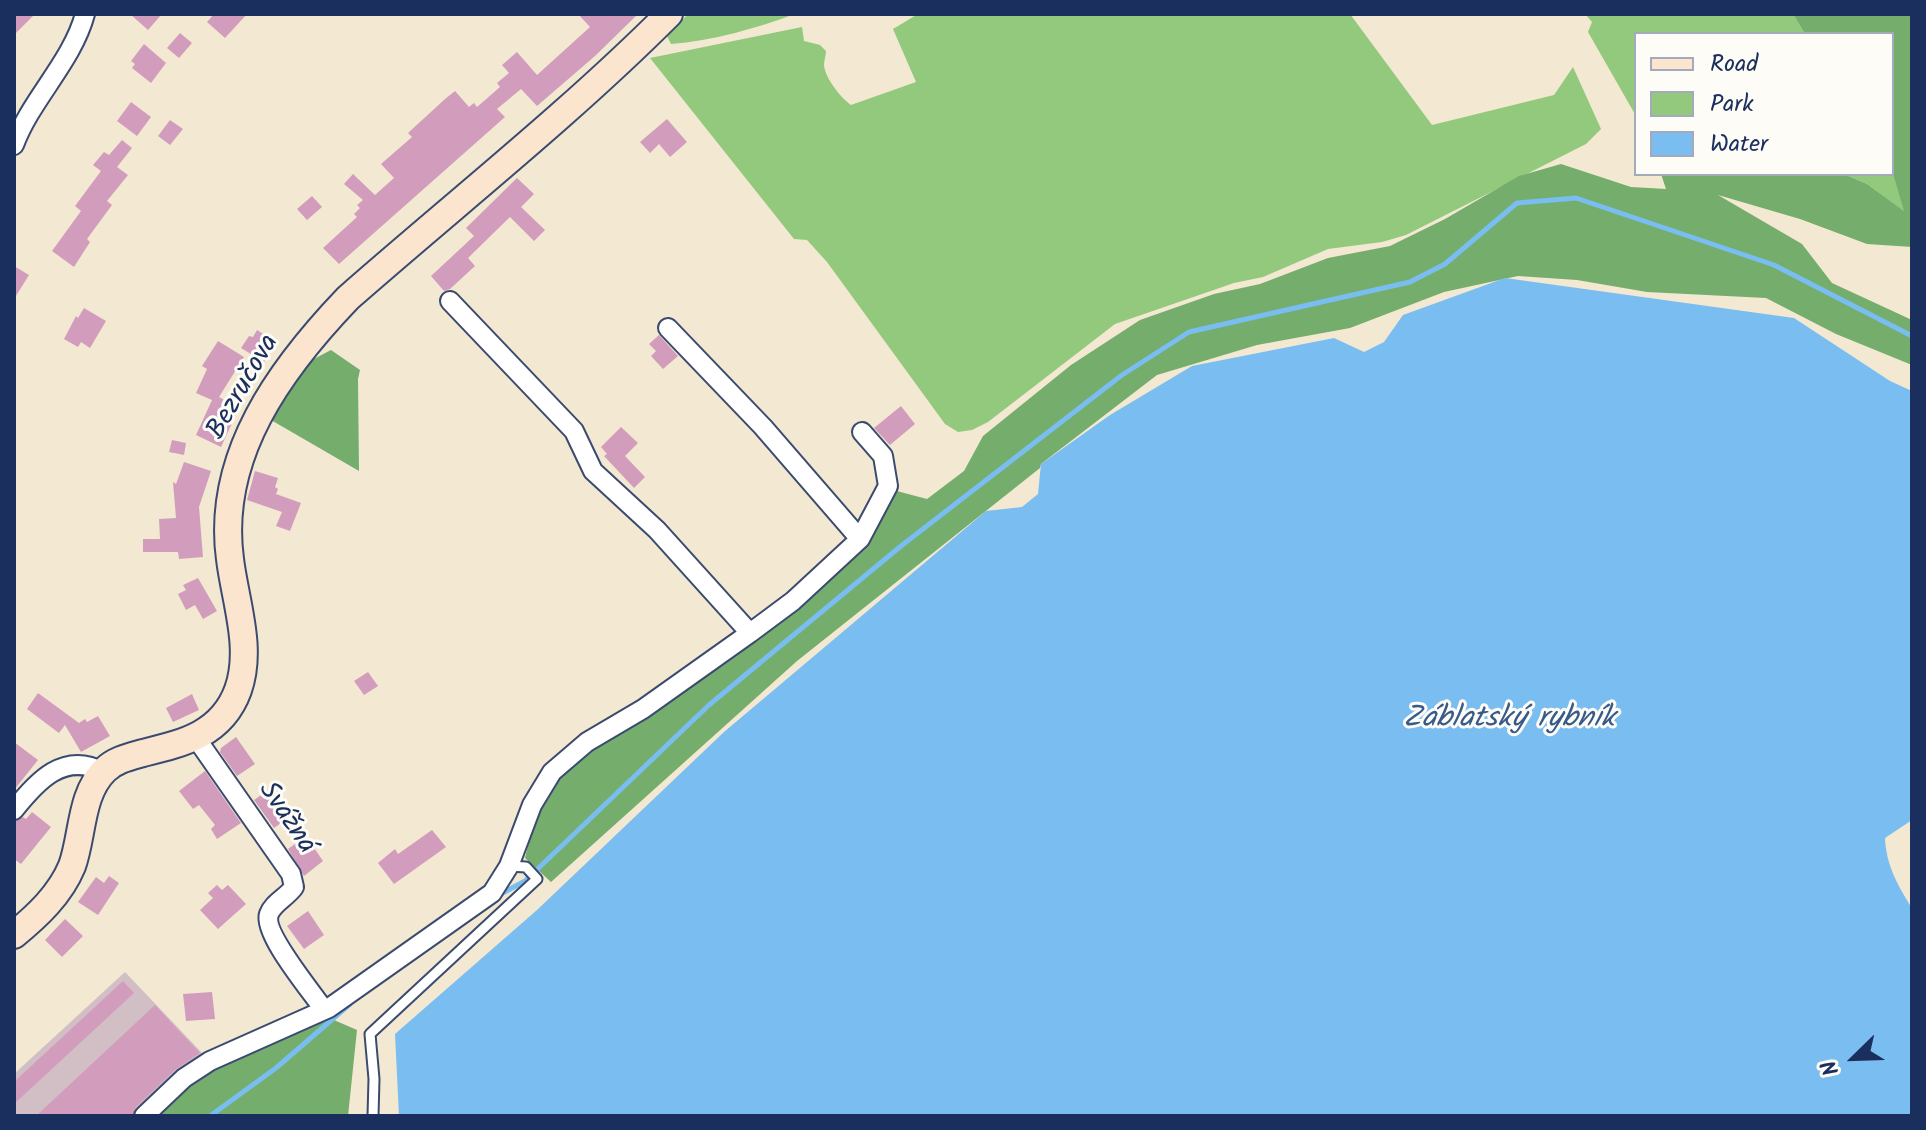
<!DOCTYPE html>
<html>
<head>
<meta charset="utf-8">
<style>
  body { margin:0 }
  #map { position:relative; width:1926px; height:1130px; overflow:hidden; background:#f3e8d1; font-family:Kalam,sans-serif }
  canvas { display:block }
  .frame { position:absolute; inset:0; border:16px solid #1b2f5e; pointer-events:none }
  .legend { position:absolute; left:1634px; top:32px; width:260px; height:144px; box-sizing:border-box; background:#fdfcf7; border:2px solid #a3aaba; margin:0; padding:10px 14px; list-style:none; font-size:24px; color:#1b2f5e }
  .legend li { display:flex; align-items:center; gap:16px; height:40px }
  .legend b { width:40px; border:2px solid #a3aaba }
  .north { position:absolute; left:1814px; top:1018px; width:80px; height:80px; -webkit-text-stroke:6px #fdfcf7; paint-order:stroke; rotate:247deg; font-size:22px; font-weight:700; line-height:32px; text-align:center; color:#1b2f5e }
  .north::after { content:''; display:block; margin:auto; width:28px; height:36px; background:#1b2f5e; clip-path:polygon(50% 0,100% 100%,50% 72%,0 100%) }
</style>
</head>
<body>
<div id="map">
<canvas width="1926" height="1130"></canvas>
<div class="frame"></div>
<ul class="legend">
<li><b style="height:10px;background:#fce5cf"></b>Road</li>
<li><b style="height:22px;background:#92c97c"></b>Park</li>
<li><b style="height:22px;background:#7abdf0"></b>Water</li>
</ul>
<div class="north">N</div>
</div>
<script>
const g = document.querySelector('canvas').getContext('2d');
g.lineJoin = 'round';
function fill(path, color) { g.fillStyle = color; g.fill(path, 'evenodd'); }
function stroke(path, color, width, dash) { g.strokeStyle = color; g.lineWidth = width; g.lineCap = dash ? 'butt' : 'round'; g.setLineDash(dash || []); g.stroke(path); }
function write(font, color, halo, rows, align = 'center') {
  g.font = font + ' Kalam,sans-serif'; g.lineWidth = 6; g.setLineDash([]); g.textBaseline = 'middle'; g.strokeStyle = halo; g.fillStyle = color; for (const [text, x, y, turn = 0] of rows) {
    g.save(); g.translate(x, y); g.rotate((+turn || 0) * Math.PI / 180); g.textAlign = isNaN(turn) ? turn : align; if (halo) g.strokeText(text, 0, 0); g.fillText(text, 0, 0); g.restore();
  }
}
fill(new Path2D(`
  M 125,972 L 203,1054 L 145,1116 L 14,1116 L 14,1074 Z`), '#d2bec5');
fill(new Path2D(`
  M 688,14 L 795,14 C 757,28 712,41 671,44 L 667,36 Z
  M 918,14 L 1350,14 L 1432,125 L 1554,95 L 1573,67 L 1601,129 L 1586,144 L 1406,235 L 1382,242 L 1328,249 L 1263,277 L 1234,283 L 1115,324 L 988,422 L 972,430 L 958,432 L 945,424 L 827,262 L 807,240 L 794,239 L 650,58 L 802,27 L 804,41 L 820,45 L 826,51 C 826,56 824,60 824,65 C 825,78 841,98 851,105 L 916,82 L 893,29 Z
  M 1585,14 L 1793,14 L 1805,34 L 1636,34 L 1636,116 L 1588,32 L 1592,22 Z
  M 1892,171 L 1905,212 L 1867,184 L 1844,174 L 1892,174 Z`), '#92c97c');
fill(new Path2D(`
  M 1793,14 L 1912,14 L 1912,247 L 1867,244 L 1800,219 L 1718,195 L 1802,244 L 1832,283 L 1912,320 L 1912,365 L 1836,334 L 1766,298 L 1647,292 L 1577,280 L 1518,276 L 1444,292 L 1350,328 L 1257,345 L 1157,375 L 1041,464 L 1040,468 L 797,661 L 551,882 L 525,858 L 537,809 L 560,776 L 593,747 L 800,604 L 893,490 L 927,499 L 964,471 L 983,436 L 1071,365 L 1140,320 L 1214,294 L 1260,284 L 1328,258 L 1390,246 L 1445,219 L 1519,176 L 1561,164 L 1631,187 L 1666,189 L 1661,174 L 1844,174 L 1867,184 L 1904,211 L 1892,171 L 1892,34 L 1805,34 Z
  M 331,350 L 360,370 L 358,379 L 359,471 L 271,420 L 310,361 Z
  M 327,1017 L 357,1030 L 348,1116 L 153,1116 L 190,1079 Z`), '#75ad6c');
fill(new Path2D(`
  M 1505,278 L 1794,318 L 1890,381 L 1912,391 L 1912,820 L 1885,838 C 1886,865 1898,886 1912,908 L 1912,1116 L 399,1116 L 395,1034 L 537,910 L 724,732 L 986,511 L 1022,507 L 1038,494 L 1041,464 L 1110,415 L 1192,366 L 1334,338 L 1364,352 L 1384,342 L 1403,315 Z`), '#7abdf0');
stroke(new Path2D(`
  M 497,896 L 525,881 L 709,705 L 901,546 L 1122,375 L 1189,332 L 1410,282 L 1445,264 L 1517,203 L 1576,198 L 1774,265 L 1912,336
  M 210,1116 L 276,1068 L 350,1004`), '#7abdf0', 5);
fill(new Path2D(`
  M 14,14 L 35,14 L 14,35 Z
  M 130,14 L 162,14 L 148,30 Z
  M 214,14 L 247,14 L 225,38 L 207,22 Z
  M 578,14 L 638,14 L 595,56 L 537,106 L 521,89 L 497,109 L 505,117 L 339,264 L 323,248 L 357,217 L 354,214 L 360,208 L 357,205 L 363,200 L 344,184 L 353,174 L 375,195 L 394,178 L 381,164 L 412,137 L 408,133 L 445,99 L 455,91 L 469,107 L 474,103 L 477,107 L 500,87 L 497,83 L 509,73 L 502,65 L 517,52 L 537,75 L 590,27 Z
  M 180,33 L 192,43 L 179,58 L 167,48 Z
  M 144,44 L 166,63 L 151,83 L 132,68 L 135,64 L 131,61 Z
  M 131,102 L 151,117 L 137,136 L 117,121 Z
  M 667,119 L 687,142 L 670,157 L 659,144 L 650,153 L 640,142 Z
  M 170,120 L 183,129 L 170,145 L 158,136 Z
  M 122,140 L 132,148 L 117,167 L 128,175 L 107,201 L 112,205 L 87,239 L 90,242 L 74,267 L 52,251 L 81,211 L 75,206 L 101,171 L 93,165 L 104,152 L 109,155 Z
  M 517,178 L 534,194 L 521,207 L 545,230 L 534,241 L 510,217 L 468,258 L 475,266 L 450,289 L 444,291 L 431,276 L 474,236 L 466,228 Z
  M 312,196 L 322,207 L 307,220 L 297,209 Z
  M 14,266 L 29,275 L 14,299 Z
  M 84,308 L 106,321 L 90,348 L 81,342 L 78,347 L 64,339 L 76,316 L 78,318 Z
  M 257,330 L 276,342 L 264,362 L 241,348 L 249,336 L 253,337 Z
  M 659,335 L 678,356 L 663,369 L 651,356 L 656,351 L 649,344 Z
  M 218,341 L 244,357 L 219,397 L 239,408 L 221,447 L 196,435 L 212,400 L 196,393 L 207,369 L 202,366 Z
  M 901,406 L 915,424 L 890,445 L 874,428 Z
  M 621,427 L 638,443 L 625,456 L 645,477 L 634,488 L 604,456 L 607,454 L 601,447 Z
  M 172,440 L 186,443 L 184,455 L 169,452 Z
  M 184,462 L 211,471 L 199,507 L 203,557 L 179,559 L 178,552 L 143,552 L 143,539 L 160,539 L 159,519 L 176,518 L 173,482 L 176,484 Z
  M 255,471 L 278,478 L 275,487 L 278,489 L 276,494 L 301,503 L 290,531 L 276,526 L 282,512 L 247,500 Z
  M 198,578 L 217,611 L 203,619 L 195,605 L 186,610 L 178,594 L 186,590 L 183,585 Z
  M 368,672 L 378,686 L 364,695 L 354,681 Z
  M 38,693 L 79,723 L 85,719 L 87,722 L 98,716 L 110,736 L 81,752 L 65,725 L 59,733 L 27,709 Z
  M 192,694 L 199,710 L 173,722 L 166,708 Z
  M 236,737 L 255,764 L 237,776 L 220,752 L 221,748 Z
  M 14,742 L 38,760 L 14,790 Z
  M 205,771 L 241,823 L 217,839 L 211,829 L 215,825 L 199,805 L 193,809 L 179,791 Z
  M 271,788 L 292,815 L 274,828 L 254,800 Z
  M 32,812 L 51,827 L 21,864 L 14,859 L 14,822 L 23,817 L 26,819 Z
  M 432,830 L 446,847 L 394,884 L 378,863 L 395,849 L 398,854 Z
  M 306,836 L 323,861 L 304,876 L 288,849 Z
  M 109,876 L 119,883 L 98,915 L 78,902 L 96,877 L 104,883 Z
  M 217,885 L 222,890 L 228,885 L 246,904 L 218,929 L 200,910 L 213,898 L 208,893 Z
  M 308,911 L 324,935 L 304,949 L 287,926 Z
  M 65,919 L 83,936 L 62,957 L 45,940 Z
  M 123,981 L 134,993 L 14,1104 L 14,1082 Z
  M 212,992 L 215,1019 L 186,1021 L 183,994 Z
  M 155,1005 L 200,1053 L 176,1069 L 136,1107 L 132,1116 L 36,1116 Z`), '#d29dbc');
const service = new Path2D(`
  M 373,1116 L 374,1079 L 370,1034 L 537,879 L 526,867 L 509,866`);
const minor = new Path2D(`
  M 14,145 C 31,99 72,62 85,14
  M 450,301 L 574,431 L 593,471 L 657,530 L 750,633
  M 668,328 L 763,427 L 860,539
  M 196,738 L 291,874 L 294,887 C 287,897 273,903 269,914 C 262,933 312,992 324,1010
  M 14,810 C 37,781 64,751 103,772
  M 144,1116 L 184,1078 L 210,1061 L 329,1008 L 492,893 L 509,866 L 532,805 L 552,772 L 587,742 L 643,709 L 750,633 L 793,601 L 860,539 L 888,486 L 883,456 L 862,432`);
const secondary = new Path2D(`
  M 14,935 C 37,916 60,895 72,866 C 83,836 80,794 105,770 C 115,760 129,757 143,753 C 184,743 222,734 238,690 C 253,648 235,601 230,559 C 216,456 280,369 348,298 C 455,204 568,115 669,14`);
stroke(service, '#3b4b6f', 13);
stroke(minor, '#3b4b6f', 22);
stroke(secondary, '#3b4b6f', 30);
stroke(service, '#fff', 9);
stroke(minor, '#fff', 18);
stroke(secondary, '#fce5cf', 26);
write('28px', '#1b2f5e', '#fdfcf7', [
  ["Bezručova",245,388,-60],
  ["Svážná",285,819,56]
]);
write('italic 30px', '#385a8a', '#fdfcf7', [
  ["Záblatský rybník",1509,721]
]);
</script>
</body>
</html>
